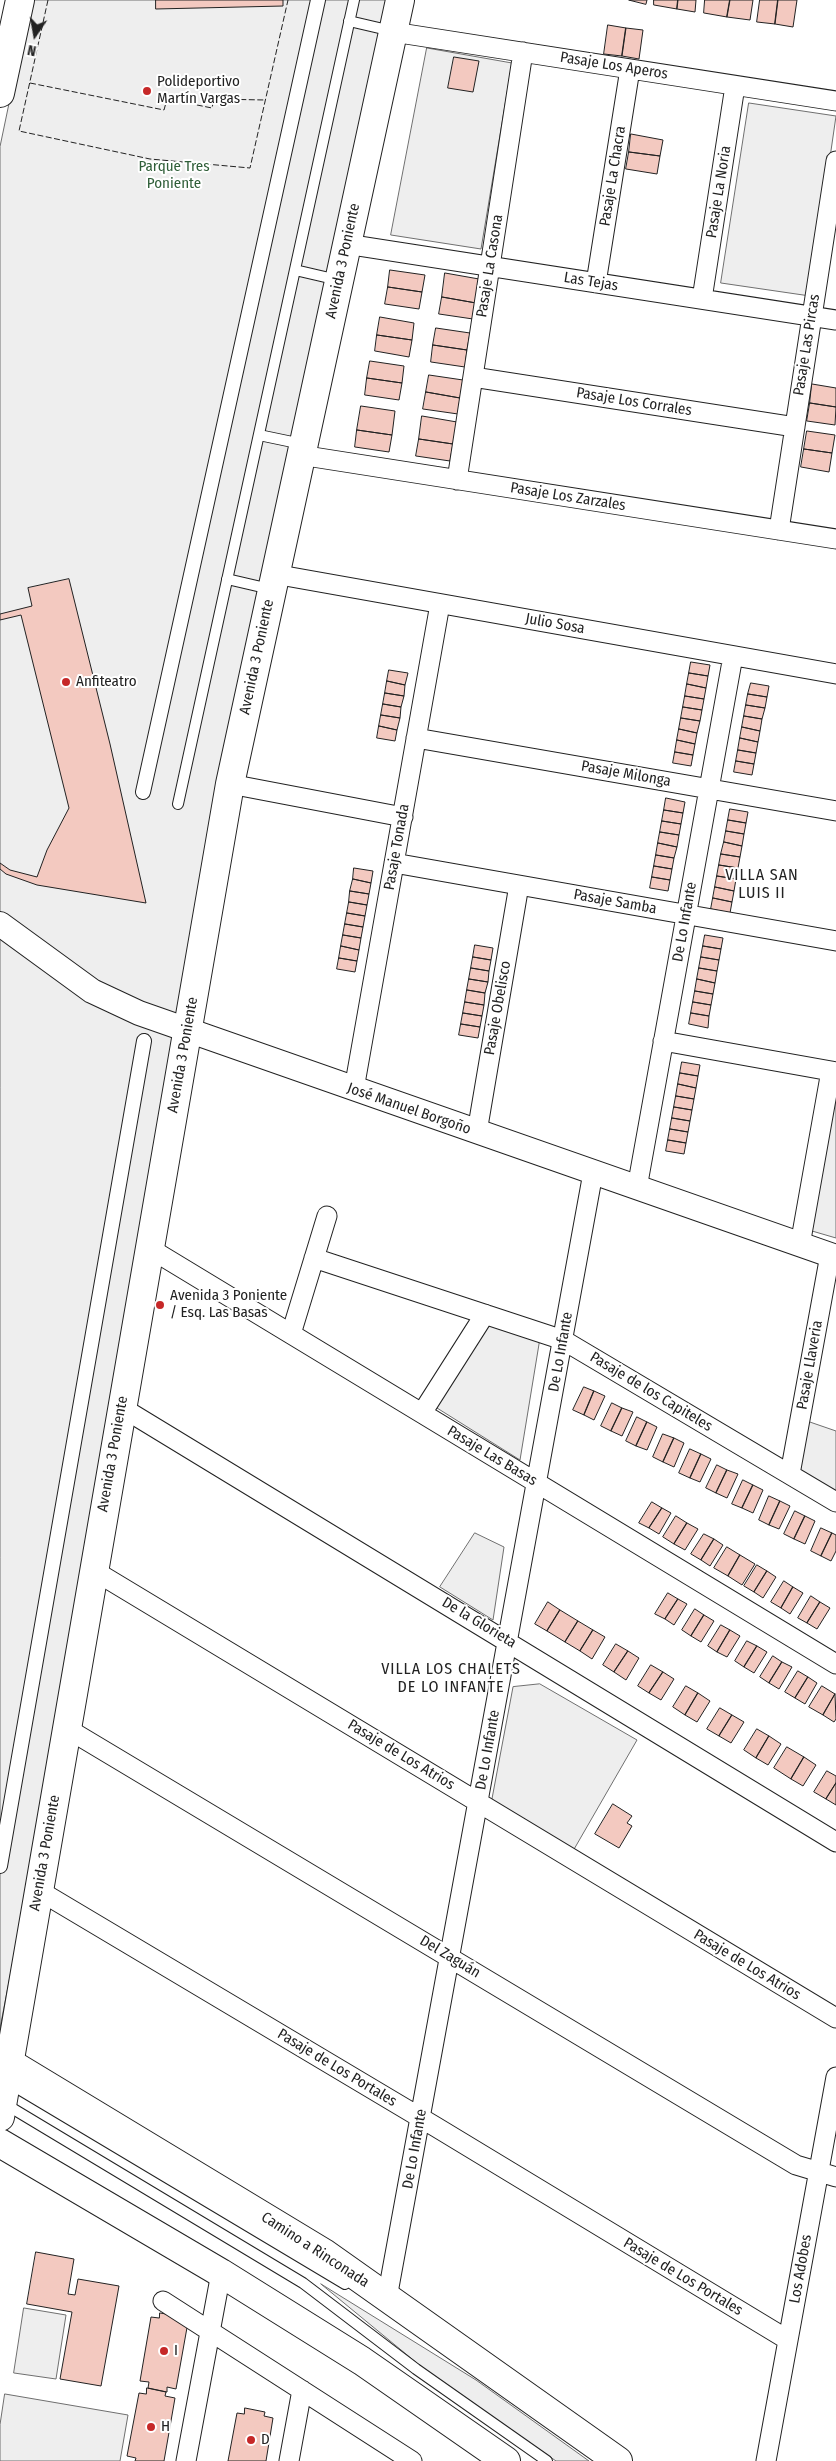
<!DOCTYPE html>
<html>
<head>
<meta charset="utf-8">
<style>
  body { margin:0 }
  #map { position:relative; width:836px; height:2461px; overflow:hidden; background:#fff; font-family:"Fira Sans Condensed",sans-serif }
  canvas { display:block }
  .north { position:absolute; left:10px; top:10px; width:50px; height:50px; -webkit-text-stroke:4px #fff; paint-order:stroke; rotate:192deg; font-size:14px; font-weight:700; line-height:20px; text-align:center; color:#222 }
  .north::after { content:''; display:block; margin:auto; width:18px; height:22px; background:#222; clip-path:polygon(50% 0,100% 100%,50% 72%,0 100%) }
</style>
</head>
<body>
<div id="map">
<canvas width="836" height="2461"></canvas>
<div class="north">N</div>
</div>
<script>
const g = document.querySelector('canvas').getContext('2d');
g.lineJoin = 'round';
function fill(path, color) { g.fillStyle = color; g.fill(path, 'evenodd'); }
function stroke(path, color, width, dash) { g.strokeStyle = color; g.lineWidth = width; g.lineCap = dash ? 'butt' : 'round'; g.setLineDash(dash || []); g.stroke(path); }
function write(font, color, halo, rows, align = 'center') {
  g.font = font + ' "Fira Sans Condensed",sans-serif'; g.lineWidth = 4; g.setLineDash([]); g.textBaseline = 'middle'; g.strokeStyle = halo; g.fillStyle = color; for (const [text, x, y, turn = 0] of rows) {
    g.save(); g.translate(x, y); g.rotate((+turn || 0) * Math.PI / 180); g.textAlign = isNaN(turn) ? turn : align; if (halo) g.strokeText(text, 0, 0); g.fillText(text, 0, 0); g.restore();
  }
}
const green = new Path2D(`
  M 31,0 L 394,0 L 0,2028 L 0,147 Z
  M 427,48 L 512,63 L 481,249 L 391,235 Z
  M 749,103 L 836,116 L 810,296 L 721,283 Z
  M 835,1082 L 836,1082 L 836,1238 L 812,1231 Z
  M 486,1323 L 540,1338 L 520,1460 L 437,1408 Z
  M 804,1420 L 836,1431 L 836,1495 L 794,1471 Z
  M 475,1533 L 504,1547 L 493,1620 L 440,1587 Z
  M 540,1684 L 637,1740 L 573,1851 L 491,1804 L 513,1687 Z
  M 321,2284 L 476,2380 L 589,2461 L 556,2461 L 423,2368 Z
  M 24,2308 L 66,2315 L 56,2379 L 14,2373 Z
  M 5,2394 L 128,2415 L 120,2461 L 0,2461 L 0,2425 Z`);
fill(green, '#eee');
stroke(green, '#6f6f6f', 1);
const building = new Path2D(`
  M 156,0 L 283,0 L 283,6 L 156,9 Z
  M 629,0 L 647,0 L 646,4 Z
  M 654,0 L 678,0 L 677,9 L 654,5 Z
  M 678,0 L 696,0 L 695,12 L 677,9 Z
  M 705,0 L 730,0 L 727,17 L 704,13 Z
  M 730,0 L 753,0 L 750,20 L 727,17 Z
  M 760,0 L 778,0 L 775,24 L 757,22 Z
  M 778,0 L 797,0 L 793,27 L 775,24 Z
  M 608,25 L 626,28 L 622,56 L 604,54 Z
  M 626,28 L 643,30 L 639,59 L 622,56 Z
  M 454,57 L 479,61 L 473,92 L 448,88 Z
  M 631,134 L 663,140 L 660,156 L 629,152 Z
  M 629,152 L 660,156 L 657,174 L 626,169 Z
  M 390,270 L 425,275 L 422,292 L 388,287 Z
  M 445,273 L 479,279 L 476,303 L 442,297 Z
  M 388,287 L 422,292 L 419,309 L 385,304 Z
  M 442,297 L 476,303 L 473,319 L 439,314 Z
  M 380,317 L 414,323 L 412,340 L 377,335 Z
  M 436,328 L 470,333 L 467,350 L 433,345 Z
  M 377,335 L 412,340 L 409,357 L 375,351 Z
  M 433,345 L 467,350 L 465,367 L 431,362 Z
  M 370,361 L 404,366 L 402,383 L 367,378 Z
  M 429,375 L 463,380 L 460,398 L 426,392 Z
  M 367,378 L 402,383 L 399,400 L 365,395 Z
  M 812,384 L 836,388 L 836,407 L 810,403 Z
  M 426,392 L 460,398 L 458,414 L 423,409 Z
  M 810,403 L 836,407 L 835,425 L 807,421 Z
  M 361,406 L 395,411 L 392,435 L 357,430 Z
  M 422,416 L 457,422 L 453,444 L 419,439 Z
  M 357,430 L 392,435 L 389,452 L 355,447 Z
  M 807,431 L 835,435 L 832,453 L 804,449 Z
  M 419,439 L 453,444 L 450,461 L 416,456 Z
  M 804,449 L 832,453 L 829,472 L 801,467 Z
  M 69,579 L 110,744 L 146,903 L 37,885 L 6,874 L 0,869 L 0,863 L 10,870 L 37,877 L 47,850 L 69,808 L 21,615 L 0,620 L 0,614 L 32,606 L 28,588 Z
  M 691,662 L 710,665 L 708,676 L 689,673 Z
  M 389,670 L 408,673 L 405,685 L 387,681 Z
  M 689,673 L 708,676 L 706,688 L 687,684 Z
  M 387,681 L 405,685 L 404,696 L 385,693 Z
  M 751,683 L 769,686 L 767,697 L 748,694 Z
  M 687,684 L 706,688 L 704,699 L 685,696 Z
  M 385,693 L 404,696 L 401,707 L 383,704 Z
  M 748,694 L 767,697 L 765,708 L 746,705 Z
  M 685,696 L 704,699 L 702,710 L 683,707 Z
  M 383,704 L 401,707 L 400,718 L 381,715 Z
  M 746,705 L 765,708 L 762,719 L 744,716 Z
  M 683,707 L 702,710 L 700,721 L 681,718 Z
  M 381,715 L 400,718 L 397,730 L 379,726 Z
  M 744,716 L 762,719 L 760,731 L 742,727 Z
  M 681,718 L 700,721 L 697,733 L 679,729 Z
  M 379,726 L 397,730 L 395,741 L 377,738 Z
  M 742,727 L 760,731 L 758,742 L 740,738 Z
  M 679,729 L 697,733 L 695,744 L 677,740 Z
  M 740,738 L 758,742 L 756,753 L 738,750 Z
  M 677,740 L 695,744 L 693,755 L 675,752 Z
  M 738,750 L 756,753 L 754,764 L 736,761 Z
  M 675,752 L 693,755 L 691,766 L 673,763 Z
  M 736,761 L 754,764 L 752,775 L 734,772 Z
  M 666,798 L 685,802 L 683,813 L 664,810 Z
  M 730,809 L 748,812 L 746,823 L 728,820 Z
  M 664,810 L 683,813 L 681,824 L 662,821 Z
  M 728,820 L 746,823 L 744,834 L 726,831 Z
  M 662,821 L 681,824 L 679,835 L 660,832 Z
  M 726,831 L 744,834 L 742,846 L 724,842 Z
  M 660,832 L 679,835 L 677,847 L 658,843 Z
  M 724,842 L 742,846 L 740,857 L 721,854 Z
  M 658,843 L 677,847 L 674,858 L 656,855 Z
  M 721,854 L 740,857 L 738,868 L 719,865 Z
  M 656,855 L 674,858 L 672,869 L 654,866 Z
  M 719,865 L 738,868 L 736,879 L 717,876 Z
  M 654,866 L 672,869 L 670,880 L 652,877 Z
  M 354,868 L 373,871 L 371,883 L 353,879 Z
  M 717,876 L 736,879 L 734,891 L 715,887 Z
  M 652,877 L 670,880 L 668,891 L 650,888 Z
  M 353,879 L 371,883 L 369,894 L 350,891 Z
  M 715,887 L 734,891 L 732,902 L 713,898 Z
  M 350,891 L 369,894 L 367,905 L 349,902 Z
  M 713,898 L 732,902 L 730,913 L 711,909 Z
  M 349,902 L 367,905 L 365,916 L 347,913 Z
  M 347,913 L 365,916 L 363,927 L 345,924 Z
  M 345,924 L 363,927 L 361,938 L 343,935 Z
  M 343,935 L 361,938 L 359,950 L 341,946 Z
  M 705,935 L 723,938 L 721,949 L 703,946 Z
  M 475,945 L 493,948 L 491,960 L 473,957 Z
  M 341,946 L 359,950 L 357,961 L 339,958 Z
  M 703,946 L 721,949 L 719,960 L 701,957 Z
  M 473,957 L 491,960 L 489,971 L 471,968 Z
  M 701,957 L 719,960 L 717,971 L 699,968 Z
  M 339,958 L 357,961 L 355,972 L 337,969 Z
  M 471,968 L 489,971 L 488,982 L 469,979 Z
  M 699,968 L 717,971 L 715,983 L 697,979 Z
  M 469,979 L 488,982 L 485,993 L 467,990 Z
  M 697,979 L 715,983 L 713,994 L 695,991 Z
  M 467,990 L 485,993 L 484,1005 L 465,1002 Z
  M 695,991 L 713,994 L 711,1005 L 693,1002 Z
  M 465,1002 L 484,1005 L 482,1016 L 463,1013 Z
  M 693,1002 L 711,1005 L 709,1016 L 691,1013 Z
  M 463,1013 L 482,1016 L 480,1027 L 461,1024 Z
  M 691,1013 L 709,1016 L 708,1028 L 689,1024 Z
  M 461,1024 L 480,1027 L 478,1038 L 459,1035 Z
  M 682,1062 L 700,1065 L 698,1076 L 680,1073 Z
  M 680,1073 L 698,1076 L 696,1088 L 678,1084 Z
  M 678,1084 L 696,1088 L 694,1099 L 676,1096 Z
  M 676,1096 L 694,1099 L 692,1110 L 674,1107 Z
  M 674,1107 L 692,1110 L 690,1121 L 672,1118 Z
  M 672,1118 L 690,1121 L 688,1132 L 670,1129 Z
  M 670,1129 L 688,1132 L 686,1143 L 668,1140 Z
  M 668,1140 L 686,1143 L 684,1154 L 666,1151 Z
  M 584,1387 L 594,1391 L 584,1415 L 573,1410 Z
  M 594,1391 L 605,1396 L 594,1420 L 584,1415 Z
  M 612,1403 L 622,1408 L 611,1431 L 601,1426 Z
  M 622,1408 L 633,1412 L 622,1436 L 611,1431 Z
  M 637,1417 L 647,1422 L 636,1446 L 626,1441 Z
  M 647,1422 L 657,1427 L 647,1450 L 636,1446 Z
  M 663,1434 L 674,1438 L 663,1462 L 653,1457 Z
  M 674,1438 L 684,1443 L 674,1467 L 663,1462 Z
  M 690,1449 L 701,1454 L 690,1478 L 679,1473 Z
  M 701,1454 L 711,1459 L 700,1482 L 690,1478 Z
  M 717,1465 L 727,1470 L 716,1493 L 706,1488 Z
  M 727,1470 L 738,1474 L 727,1498 L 716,1493 Z
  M 743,1480 L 753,1485 L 742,1508 L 732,1504 Z
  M 753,1485 L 763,1490 L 753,1513 L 742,1508 Z
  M 769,1496 L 780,1501 L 769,1525 L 759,1520 Z
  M 780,1501 L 790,1506 L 779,1529 L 769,1525 Z
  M 652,1502 L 662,1508 L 649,1528 L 639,1523 Z
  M 662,1508 L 671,1513 L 659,1534 L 649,1528 Z
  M 795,1511 L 805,1516 L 794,1539 L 784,1534 Z
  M 676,1516 L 687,1523 L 674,1544 L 663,1537 Z
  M 805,1516 L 815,1521 L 805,1544 L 794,1539 Z
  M 687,1523 L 698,1529 L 685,1550 L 674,1544 Z
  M 821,1528 L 832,1533 L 821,1556 L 811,1551 Z
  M 832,1533 L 836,1535 L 836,1551 L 831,1561 L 821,1556 Z
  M 704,1534 L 714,1539 L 701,1560 L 691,1554 Z
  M 714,1539 L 723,1545 L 710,1566 L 701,1560 Z
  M 727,1547 L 740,1555 L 728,1576 L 714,1568 Z
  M 740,1555 L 755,1564 L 742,1585 L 728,1576 Z
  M 757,1565 L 767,1571 L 754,1592 L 744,1586 Z
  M 767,1571 L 776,1577 L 763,1598 L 754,1592 Z
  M 784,1581 L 793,1587 L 781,1608 L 771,1602 Z
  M 793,1587 L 803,1593 L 790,1614 L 781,1608 Z
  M 668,1593 L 678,1599 L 665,1619 L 655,1614 Z
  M 811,1596 L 820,1602 L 807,1623 L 798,1618 Z
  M 678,1599 L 687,1604 L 674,1625 L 665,1619 Z
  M 548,1602 L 560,1610 L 547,1631 L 535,1624 Z
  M 820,1602 L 830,1608 L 817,1629 L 807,1623 Z
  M 695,1609 L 704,1615 L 691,1636 L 682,1630 Z
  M 560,1610 L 578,1621 L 565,1642 L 547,1631 Z
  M 704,1615 L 714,1621 L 701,1642 L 691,1636 Z
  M 578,1621 L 593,1630 L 580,1651 L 565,1642 Z
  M 721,1625 L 730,1630 L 717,1652 L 708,1646 Z
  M 593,1630 L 605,1637 L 592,1659 L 580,1651 Z
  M 730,1630 L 740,1636 L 727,1657 L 717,1652 Z
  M 747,1641 L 757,1646 L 744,1667 L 735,1661 Z
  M 616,1644 L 628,1651 L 614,1672 L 603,1665 Z
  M 757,1646 L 767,1652 L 754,1673 L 744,1667 Z
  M 628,1651 L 639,1658 L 626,1680 L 614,1672 Z
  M 773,1656 L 782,1662 L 769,1683 L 760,1677 Z
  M 782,1662 L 792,1667 L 779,1689 L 769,1683 Z
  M 651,1665 L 663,1672 L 649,1693 L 638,1686 Z
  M 798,1671 L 808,1677 L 795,1698 L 785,1692 Z
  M 663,1672 L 674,1679 L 661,1700 L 649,1693 Z
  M 808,1677 L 817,1683 L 805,1704 L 795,1698 Z
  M 686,1686 L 698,1693 L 685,1715 L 673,1707 Z
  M 822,1686 L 835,1694 L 823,1715 L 809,1707 Z
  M 698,1693 L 710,1701 L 697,1722 L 685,1715 Z
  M 835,1694 L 836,1719 L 834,1722 L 823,1715 Z
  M 720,1708 L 732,1715 L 719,1736 L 707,1729 Z
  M 732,1715 L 744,1722 L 731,1743 L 719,1736 Z
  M 757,1729 L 769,1736 L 756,1758 L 744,1750 Z
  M 769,1736 L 781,1744 L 768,1765 L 756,1758 Z
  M 787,1747 L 804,1757 L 791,1779 L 774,1768 Z
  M 804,1757 L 816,1765 L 803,1786 L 791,1779 Z
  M 827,1771 L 836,1776 L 836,1783 L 826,1799 L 814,1792 Z
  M 836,1783 L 836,1805 L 826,1799 Z
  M 613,1804 L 632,1816 L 627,1823 L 632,1826 L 619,1848 L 595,1834 Z
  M 36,2252 L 74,2259 L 68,2294 L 75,2295 L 78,2279 L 119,2286 L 101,2386 L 60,2379 L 72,2312 L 27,2304 Z
  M 160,2313 L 179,2316 L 188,2322 L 176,2389 L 167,2387 L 167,2392 L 148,2388 L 149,2382 L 140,2381 L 151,2317 L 159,2318 Z
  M 147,2388 L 166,2392 L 165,2396 L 175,2398 L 164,2461 L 135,2461 L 136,2458 L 127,2456 L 139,2393 L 146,2394 Z
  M 245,2408 L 265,2412 L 264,2416 L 273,2418 L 266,2461 L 228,2461 L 237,2413 L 244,2414 Z`);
fill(building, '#f3c9c0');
stroke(building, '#222', 1);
const service = new Path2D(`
  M 349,21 L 392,31
  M 295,270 L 338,280
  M 259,435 L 302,444
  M 227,579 L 270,589
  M 178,804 L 354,0
  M 7,2082 L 345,2284
  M 5,2104 L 303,2283 L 416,2369 L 547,2461`);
const pedestrian = new Path2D(`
  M 143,792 L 318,0
  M 0,1866 L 144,1041`);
const minor = new Path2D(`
  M 393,32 L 836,101
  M 346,244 L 836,320
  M 596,283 L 630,69
  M 702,299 L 735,86
  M 473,377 L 795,427
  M 300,455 L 836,539
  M 457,480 L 523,52
  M 779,530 L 836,161
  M 274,574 L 836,674
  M 416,738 L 836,811
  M 230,784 L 403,817
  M 394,863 L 836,941
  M 663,1041 L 836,1072
  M 354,1089 L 440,604
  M 477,1132 L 519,885
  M 637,1188 L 733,656
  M 800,1245 L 831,1071
  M 149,1248 L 836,1664
  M 314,1258 L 563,1340 L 836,1502
  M 291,1334 L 327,1216
  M 121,1407 L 836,1842
  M 422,1413 L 485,1314
  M 790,1474 L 830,1255
  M 93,1570 L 836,2018
  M 66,1728 L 796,2165 L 836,2177
  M 38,1890 L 436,2127 L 788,2340
  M 387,2298 L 593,1173
  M 163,2301 L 412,2461
  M 186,2461 L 221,2273
  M 289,2461 L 302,2390
  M 766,2461 L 836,2077`);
const tertiary = new Path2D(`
  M 0,924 L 92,991 L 139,1013 L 836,1257`);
const secondary = new Path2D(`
  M 0,93 L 20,0
  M 0,2117 L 230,784 L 400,0`);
const primary = new Path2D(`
  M 0,2057 L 324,2253 L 618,2461
  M 0,2143 L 221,2273 L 362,2361 L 506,2461`);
stroke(service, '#222', 12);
stroke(pedestrian, '#222', 16);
stroke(minor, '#222', 21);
stroke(tertiary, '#222', 26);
stroke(secondary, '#222', 30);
stroke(primary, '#222', 30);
stroke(service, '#fff', 10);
stroke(pedestrian, '#fff', 14);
stroke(minor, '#fff', 19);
stroke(tertiary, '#fff', 24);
stroke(secondary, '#fff', 28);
stroke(primary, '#fff', 28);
stroke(new Path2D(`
  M 48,0 L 19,131 L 150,159 L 250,168 L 288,0
  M 30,83 L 164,110 L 167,99 L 212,108 L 214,99 L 265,100`), '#222', 1, [6, 2.5]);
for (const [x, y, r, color] of [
  [147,91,5,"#c62828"],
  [66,682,5,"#c62828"],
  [160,1305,5,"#c62828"],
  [164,2351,5,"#c62828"],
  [151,2427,5,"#c62828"],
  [251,2440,5,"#c62828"]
]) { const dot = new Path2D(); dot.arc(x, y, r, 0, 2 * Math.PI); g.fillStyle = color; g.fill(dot); stroke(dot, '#fff', 2); }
write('15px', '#222', '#fff', [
  ["Pasaje Los Aperos",614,66,9],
  ["Pasaje La Chacra",613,176,-81],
  ["Pasaje La Noria",719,192,-81],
  ["Avenida 3 Poniente",343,261,-78],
  ["Pasaje La Casona",490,266,-81],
  ["Las Tejas",591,282,9],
  ["Pasaje Las Pircas",807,345,-81],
  ["Pasaje Los Corrales",634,402,9],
  ["Pasaje Los Zarzales",568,497,9],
  ["Julio Sosa",555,624,10],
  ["Avenida 3 Poniente",257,657,-78],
  ["Pasaje Milonga",626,774,10],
  ["Pasaje Tonada",397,847,-80],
  ["Pasaje Samba",615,902,10],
  ["De Lo Infante",685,922,-80],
  ["Pasaje Obelisco",498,1008,-80],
  ["Avenida 3 Poniente",183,1055,-80],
  ["José Manuel Borgoño",409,1109,19],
  ["De Lo Infante",561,1352,-80],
  ["Pasaje Llaveria",810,1365,-80],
  ["Pasaje de los Capiteles",651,1392,31],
  ["Avenida 3 Poniente",113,1454,-80],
  ["Pasaje Las Basas",492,1456,31],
  ["De la Glorieta",479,1623,31],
  ["De Lo Infante",488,1750,-80],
  ["Pasaje de Los Atrios",401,1755,31],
  ["Avenida 3 Poniente",45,1853,-80],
  ["Del Zaguán",450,1957,31],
  ["Pasaje de Los Atrios",747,1965,31],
  ["Pasaje de Los Portales",337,2068,31],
  ["De Lo Infante",415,2149,-80],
  ["Camino a Rinconada",315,2250,33],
  ["Los Adobes",801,2269,-80],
  ["Pasaje de Los Portales",683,2277,31]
]);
write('15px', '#222', '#fff', [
  ["Polideportivo",157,82],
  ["Martín Vargas",157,99],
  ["Anfiteatro",76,682],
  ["Avenida 3 Poniente",170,1296],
  ["/ Esq. Las Basas",170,1313],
  ["I",174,2351],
  ["H",161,2427],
  ["D",261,2440]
], 'left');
write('15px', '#2f5e38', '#fff', [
  ["Parque Tres",174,167],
  ["Poniente",174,184]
]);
g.letterSpacing = '1px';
write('16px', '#222', '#fff', [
  ["VILLA SAN",762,876],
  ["LUIS II",762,894],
  ["VILLA LOS CHALETS",451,1670],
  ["DE LO INFANTE",451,1688]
]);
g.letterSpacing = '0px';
</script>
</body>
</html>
